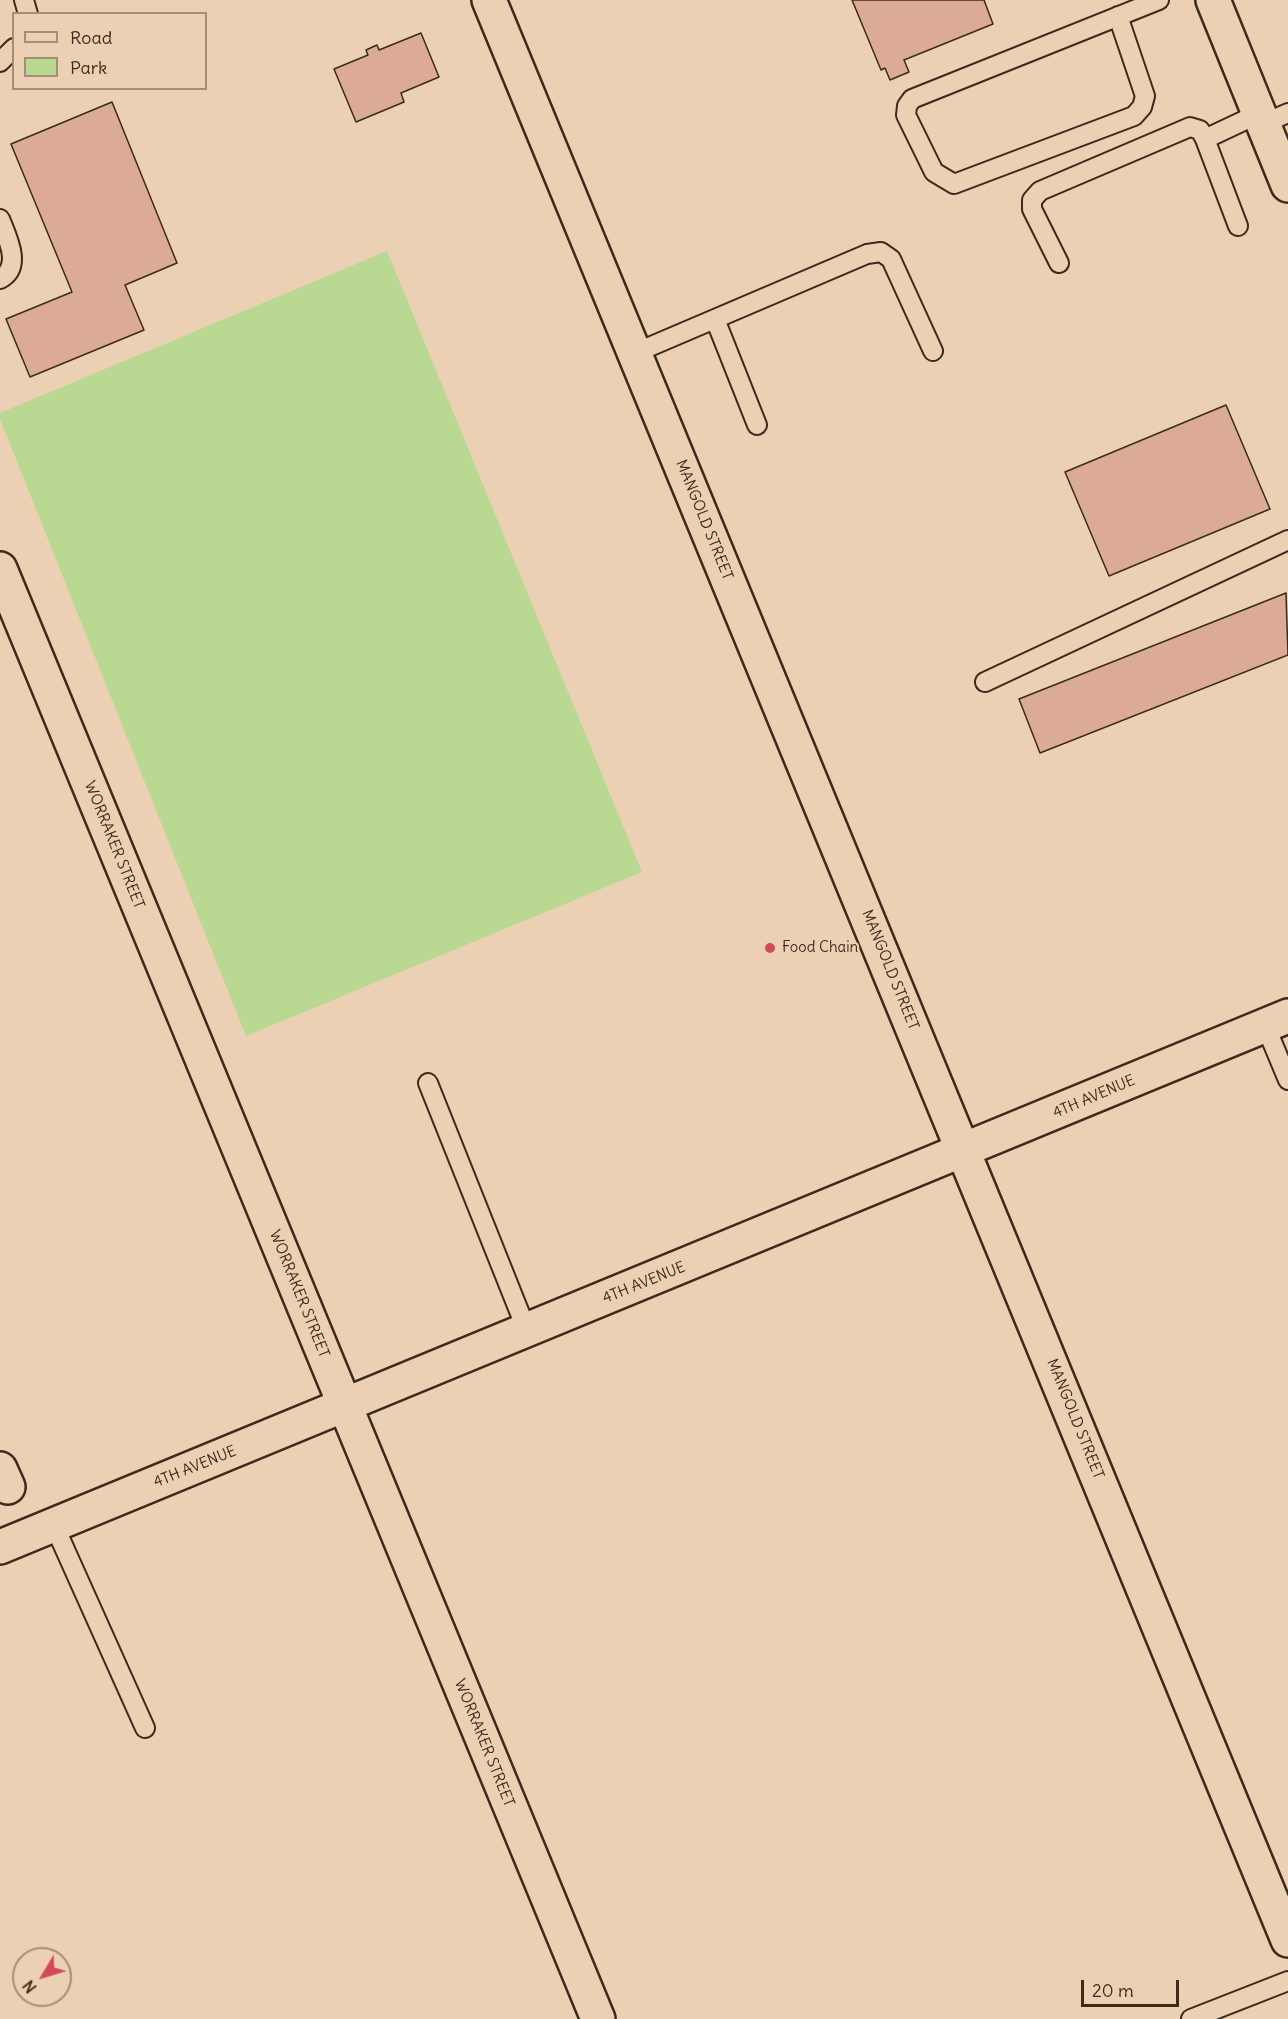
<!DOCTYPE html>
<html>
<head>
<meta charset="utf-8">
<style>
  body { margin:0 }
  #map { position:relative; width:1288px; height:2019px; overflow:hidden; background:#ecd0b3; font-family:Delius,sans-serif }
  canvas { display:block }
  .legend { position:absolute; left:12px; top:12px; width:195px; height:78px; box-sizing:border-box; background:#ecd0b3; border:2px solid #a58e77; margin:0; padding:8px 10px; list-style:none; font-size:18px; color:#3b2a1e }
  .legend li { display:flex; align-items:center; gap:12px; height:30px }
  .legend b { width:30px; border:2px solid #a58e77 }
  .north { position:absolute; left:12px; top:1947px; width:60px; height:60px; box-sizing:border-box; background:#ecd0b3; border:2px solid #a58e77; border-radius:50%; rotate:232deg; font-size:16px; font-weight:700; line-height:24px; text-align:center; color:#3b2a1e }
  .north::after { content:''; display:block; margin:auto; width:21px; height:27px; background:#d1495b; clip-path:polygon(50% 0,100% 100%,50% 72%,0 100%) }
  .scale { position:absolute; left:1081px; top:1980px; width:98px; height:27px; box-sizing:border-box; border:3px solid #3b2a1e; border-top:0; padding-left:8px; font-size:18px; line-height:21px; white-space:nowrap; color:#3b2a1e; -webkit-text-stroke:4px #ecd0b3; paint-order:stroke }
</style>
</head>
<body>
<div id="map">
<canvas width="1288" height="2019"></canvas>
<ul class="legend">
<li><b style="height:8px;background:#ecd0b3"></b>Road</li>
<li><b style="height:16px;background:#b9d891"></b>Park</li>
</ul>
<div class="north">N</div>
<div class="scale">20 m</div>
</div>
<script>
const g = document.querySelector('canvas').getContext('2d');
g.lineJoin = 'round';
function fill(path, color) { g.fillStyle = color; g.fill(path, 'evenodd'); }
function stroke(path, color, width, dash) { g.strokeStyle = color; g.lineWidth = width; g.lineCap = dash ? 'butt' : 'round'; g.setLineDash(dash || []); g.stroke(path); }
function write(font, color, halo, rows, align = 'center') {
  g.font = font + ' Delius,sans-serif'; g.lineWidth = 4.5; g.setLineDash([]); g.textBaseline = 'middle'; g.strokeStyle = halo; g.fillStyle = color; for (const [text, x, y, turn = 0] of rows) {
    g.save(); g.translate(x, y); g.rotate((+turn || 0) * Math.PI / 180); g.textAlign = isNaN(turn) ? turn : align; if (halo) g.strokeText(text, 0, 0); g.fillText(text, 0, 0); g.restore();
  }
}
fill(new Path2D(`
  M 387,251 L 642,872 L 246,1036 L 0,419 L 0,413 Z`), '#b9d891');
const building = new Path2D(`
  M 852,0 L 984,0 L 993,24 L 904,60 L 909,72 L 890,80 L 885,68 L 881,70 Z
  M 421,33 L 439,77 L 401,93 L 404,102 L 356,122 L 334,69 L 368,55 L 366,50 L 377,45 L 379,50 Z
  M 112,102 L 177,263 L 125,285 L 144,330 L 30,377 L 6,319 L 72,292 L 11,144 Z
  M 1226,405 L 1270,509 L 1109,576 L 1065,472 Z
  M 1286,593 L 1288,655 L 1040,753 L 1019,699 Z`);
fill(building, '#dbab95');
stroke(building, '#3b2a1e', 1.5);
const lane = new Path2D(`
  M 24,0 L 28,14
  M 1118,16 L 1145,96 L 1142,107 L 1134,116 L 954,184 L 934,172 L 906,115 L 907,106 L 912,99 L 1159,0
  M 0,62 L 14,48
  M 1263,124 L 1288,113
  M 0,219 C 7,237 23,267 0,279
  M 1238,226 L 1205,139 L 1258,114
  M 1059,263 L 1032,209 L 1032,200 L 1040,191 L 1190,127 L 1200,130 L 1205,139
  M 715,319 L 757,425
  M 635,353 L 867,254 L 881,252 L 891,259 L 933,351
  M 985,682 L 1288,540
  M 1265,1025 L 1288,1080
  M 428,1083 L 527,1331
  M 54,1525 L 145,1728
  M 1191,2019 L 1288,1981`);
const street = new Path2D(`
  M 489,0 L 1288,1940
  M 1213,0 L 1288,185
  M 0,569 L 598,2019
  M 0,1469 L 8,1487
  M 0,1547 L 1288,1016`);
stroke(lane, '#3b2a1e', 22);
stroke(street, '#3b2a1e', 38);
stroke(lane, '#ecd0b3', 18);
stroke(street, '#ecd0b3', 33);
for (const [x, y, r, color] of [
  [770,948,6,"#d1495b"]
]) { const dot = new Path2D(); dot.arc(x, y, r, 0, 2 * Math.PI); g.fillStyle = color; g.fill(dot); stroke(dot, '#ecd0b3', 2); }
write('15px', '#3b2a1e', '#ecd0b3', [
  ["MANGOLD STREET",704,520,68],
  ["WORRAKER STREET",114,845,68],
  ["MANGOLD STREET",890,970,68],
  ["4TH AVENUE",1094,1097,-23],
  ["4TH AVENUE",644,1283,-22],
  ["WORRAKER STREET",299,1294,68],
  ["MANGOLD STREET",1075,1419,68],
  ["4TH AVENUE",195,1467,-22],
  ["WORRAKER STREET",484,1743,68]
]);
write('15px', '#3b2a1e', '#ecd0b3', [
  ["Food Chain",782,948]
], 'left');
</script>
</body>
</html>
